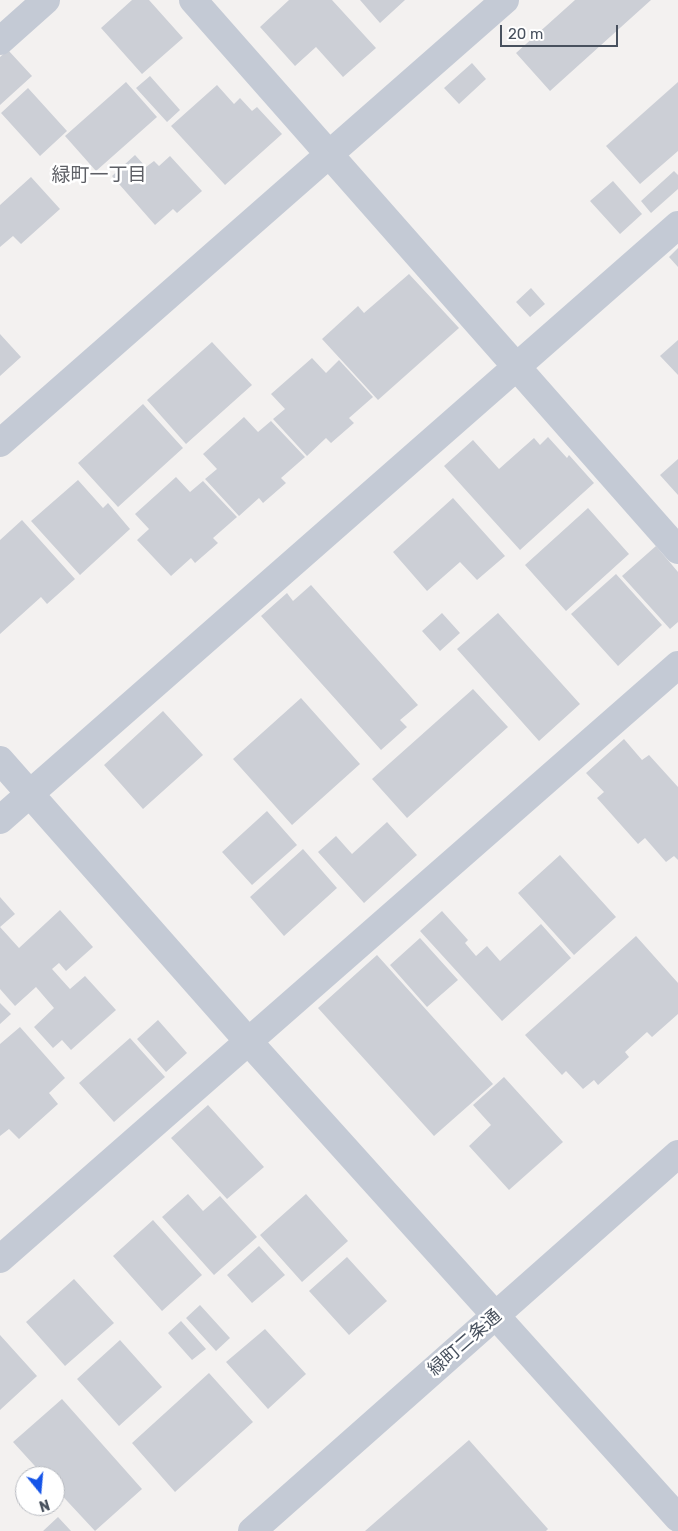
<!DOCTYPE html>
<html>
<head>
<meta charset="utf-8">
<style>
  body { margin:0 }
  #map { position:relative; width:678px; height:1531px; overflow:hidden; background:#f3f1f0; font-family:Rubik,sans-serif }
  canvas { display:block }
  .north { position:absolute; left:15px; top:1466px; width:50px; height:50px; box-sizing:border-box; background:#fff; border:1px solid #b6b9bf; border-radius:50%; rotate:163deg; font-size:14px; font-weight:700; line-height:20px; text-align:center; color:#48515e }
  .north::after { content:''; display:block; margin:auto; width:18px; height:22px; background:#1554e8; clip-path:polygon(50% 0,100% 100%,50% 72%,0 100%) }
  .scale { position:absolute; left:500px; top:25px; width:118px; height:22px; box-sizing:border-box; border:2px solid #48515e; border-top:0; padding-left:6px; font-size:15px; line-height:18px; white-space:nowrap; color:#48515e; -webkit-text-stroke:4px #fff; paint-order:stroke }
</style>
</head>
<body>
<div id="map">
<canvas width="678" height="1531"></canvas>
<div class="north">N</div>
<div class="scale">20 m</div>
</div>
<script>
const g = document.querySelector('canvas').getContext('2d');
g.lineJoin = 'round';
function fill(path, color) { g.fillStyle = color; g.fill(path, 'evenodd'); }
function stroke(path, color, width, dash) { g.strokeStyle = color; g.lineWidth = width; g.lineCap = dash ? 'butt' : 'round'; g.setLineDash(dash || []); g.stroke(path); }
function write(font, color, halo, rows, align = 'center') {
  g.font = font + ' Rubik,"Noto Sans JP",sans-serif'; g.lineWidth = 5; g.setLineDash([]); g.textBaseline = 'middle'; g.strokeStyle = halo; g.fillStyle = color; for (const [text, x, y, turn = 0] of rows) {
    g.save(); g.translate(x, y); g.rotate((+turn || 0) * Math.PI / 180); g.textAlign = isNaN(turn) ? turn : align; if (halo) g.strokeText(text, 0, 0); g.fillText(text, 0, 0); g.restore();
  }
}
fill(new Path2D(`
  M 132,0 L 149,0 L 183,38 L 142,74 L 101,28 Z
  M 289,0 L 332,0 L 376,48 L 343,77 L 316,47 L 295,66 L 260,27 Z
  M 360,0 L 405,0 L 380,23 Z
  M 575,0 L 651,0 L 550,91 L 516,53 Z
  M 8,50 L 32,76 L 0,105 L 0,57 Z
  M 472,63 L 486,79 L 459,104 L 444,88 Z
  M 150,76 L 180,110 L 167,122 L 136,88 Z
  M 126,82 L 157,117 L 96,171 L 65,136 Z
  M 678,82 L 678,151 L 640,184 L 606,146 Z
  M 217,85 L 234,104 L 240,98 L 252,111 L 257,107 L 282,134 L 225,185 L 171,126 Z
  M 28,88 L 67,131 L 40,156 L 1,113 Z
  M 135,155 L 146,167 L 154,161 L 159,166 L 170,156 L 202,191 L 177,213 L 173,209 L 155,225 L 112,176 Z
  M 674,171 L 678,175 L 678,189 L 651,213 L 641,201 Z
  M 31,177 L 60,209 L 21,244 L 13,236 L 0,247 L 0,205 Z
  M 613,181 L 642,214 L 620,234 L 590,201 Z
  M 678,248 L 678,267 L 669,257 Z
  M 409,274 L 459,328 L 378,400 L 322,339 L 358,306 L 364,313 Z
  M 531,288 L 545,304 L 530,317 L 516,302 Z
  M 0,334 L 21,357 L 0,376 Z
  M 678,340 L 678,375 L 660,356 Z
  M 212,342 L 252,385 L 186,444 L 147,400 Z
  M 312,358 L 326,373 L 339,360 L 373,397 L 349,418 L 354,423 L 331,443 L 326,438 L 307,456 L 273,419 L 285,409 L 271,394 Z
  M 143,404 L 183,448 L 118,507 L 78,463 Z
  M 244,417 L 258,432 L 271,421 L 305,457 L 281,478 L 286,483 L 263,503 L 259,498 L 239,516 L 205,479 L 217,469 L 203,454 Z
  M 548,437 L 567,458 L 569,455 L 594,483 L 520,550 L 444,466 L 473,440 L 499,469 L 534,438 L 540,445 Z
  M 678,459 L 678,495 L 660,475 Z
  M 176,477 L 190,492 L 203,481 L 237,517 L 213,538 L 218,543 L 195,563 L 191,558 L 171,576 L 137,540 L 149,529 L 135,514 Z
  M 78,480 L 103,508 L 108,503 L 130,529 L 80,575 L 31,521 Z
  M 453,498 L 505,556 L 477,580 L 460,562 L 427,591 L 393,552 Z
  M 588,508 L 629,554 L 566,611 L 525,565 Z
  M 22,520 L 75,579 L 47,604 L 41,597 L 0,634 L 0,540 Z
  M 656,546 L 678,572 L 678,622 L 670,629 L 622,576 Z
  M 616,574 L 662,625 L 618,666 L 571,614 Z
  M 311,585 L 418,705 L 400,720 L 407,727 L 381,750 L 261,616 L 287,593 L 293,601 Z
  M 442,613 L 460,633 L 440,651 L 422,631 Z
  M 498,613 L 580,704 L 539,741 L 457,649 Z
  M 473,689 L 508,727 L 407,818 L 372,779 Z
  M 301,698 L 360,764 L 292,825 L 233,759 Z
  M 163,711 L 203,755 L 143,809 L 104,765 Z
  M 624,739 L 642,760 L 649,755 L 678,787 L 678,860 L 674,856 L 666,862 L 645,838 L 638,844 L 597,798 L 604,792 L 586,773 Z
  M 267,811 L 297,845 L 252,885 L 222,852 Z
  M 387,822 L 417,855 L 364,903 L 318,852 L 336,836 L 352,854 Z
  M 303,849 L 337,888 L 284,936 L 250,897 Z
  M 560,855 L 616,917 L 574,955 L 518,893 Z
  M 0,897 L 15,914 L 0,927 L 19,948 L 60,910 L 93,947 L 66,971 L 59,963 L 52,969 L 70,989 L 85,976 L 116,1010 L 71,1050 L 62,1040 L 53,1048 L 34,1027 L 54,1008 L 36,987 L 15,1006 L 0,989 Z
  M 442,911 L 468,940 L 465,943 L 476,956 L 487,946 L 500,961 L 541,924 L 571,958 L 502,1021 L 420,931 Z
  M 636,936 L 678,983 L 678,1014 L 652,1037 L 647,1032 L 625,1052 L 629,1057 L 598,1085 L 594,1080 L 583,1089 L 566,1071 L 562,1075 L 525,1035 Z
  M 420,938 L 458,980 L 427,1007 L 390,965 Z
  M 377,955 L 493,1084 L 434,1136 L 318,1008 Z
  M 0,1003 L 11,1014 L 0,1024 Z
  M 158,1020 L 187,1053 L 166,1072 L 137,1039 Z
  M 20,1027 L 65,1078 L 49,1093 L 58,1104 L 19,1139 L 9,1129 L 0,1136 L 0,1044 Z
  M 130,1038 L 165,1077 L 114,1122 L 79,1083 Z
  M 504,1077 L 563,1142 L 509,1190 L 469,1146 L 491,1125 L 473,1105 Z
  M 208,1105 L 264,1167 L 227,1199 L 171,1138 Z
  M 188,1194 L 203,1211 L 220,1196 L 257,1237 L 214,1275 L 162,1217 Z
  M 306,1194 L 348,1241 L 302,1282 L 260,1235 Z
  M 153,1220 L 202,1275 L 162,1311 L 113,1256 Z
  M 259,1246 L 285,1275 L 252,1303 L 227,1275 Z
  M 347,1257 L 387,1301 L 349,1335 L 309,1291 Z
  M 74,1279 L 114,1323 L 65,1366 L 26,1322 Z
  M 200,1305 L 230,1338 L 216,1351 L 186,1318 Z
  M 181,1321 L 206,1349 L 192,1360 L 168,1333 Z
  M 265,1329 L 306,1374 L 268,1409 L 226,1362 Z
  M 0,1335 L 37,1376 L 0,1410 Z
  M 120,1340 L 162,1387 L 119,1426 L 77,1379 Z
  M 209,1373 L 253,1422 L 175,1492 L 132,1443 Z
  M 62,1399 L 142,1489 L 95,1531 L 55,1488 L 55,1476 L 44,1476 L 13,1442 Z
  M 469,1440 L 548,1529 L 546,1531 L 365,1531 Z
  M 58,1517 L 71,1531 L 43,1531 Z`), '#cccfd6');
stroke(new Path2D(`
  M 193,0 L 678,550
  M 0,41 L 46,0
  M 0,443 L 505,0
  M 0,760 L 248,1041 L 678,1518
  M 0,820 L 678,225
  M 0,1259 L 678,665`), '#c4cad5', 28);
stroke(new Path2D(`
  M 252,1531 L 678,1154`), '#c4cad5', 28);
write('18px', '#48515e', '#fff', [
  ["緑町二条通",465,1343,-41]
]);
write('19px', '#5d5f65', '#fff', [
  ["緑町一丁目",99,176]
]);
</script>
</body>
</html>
